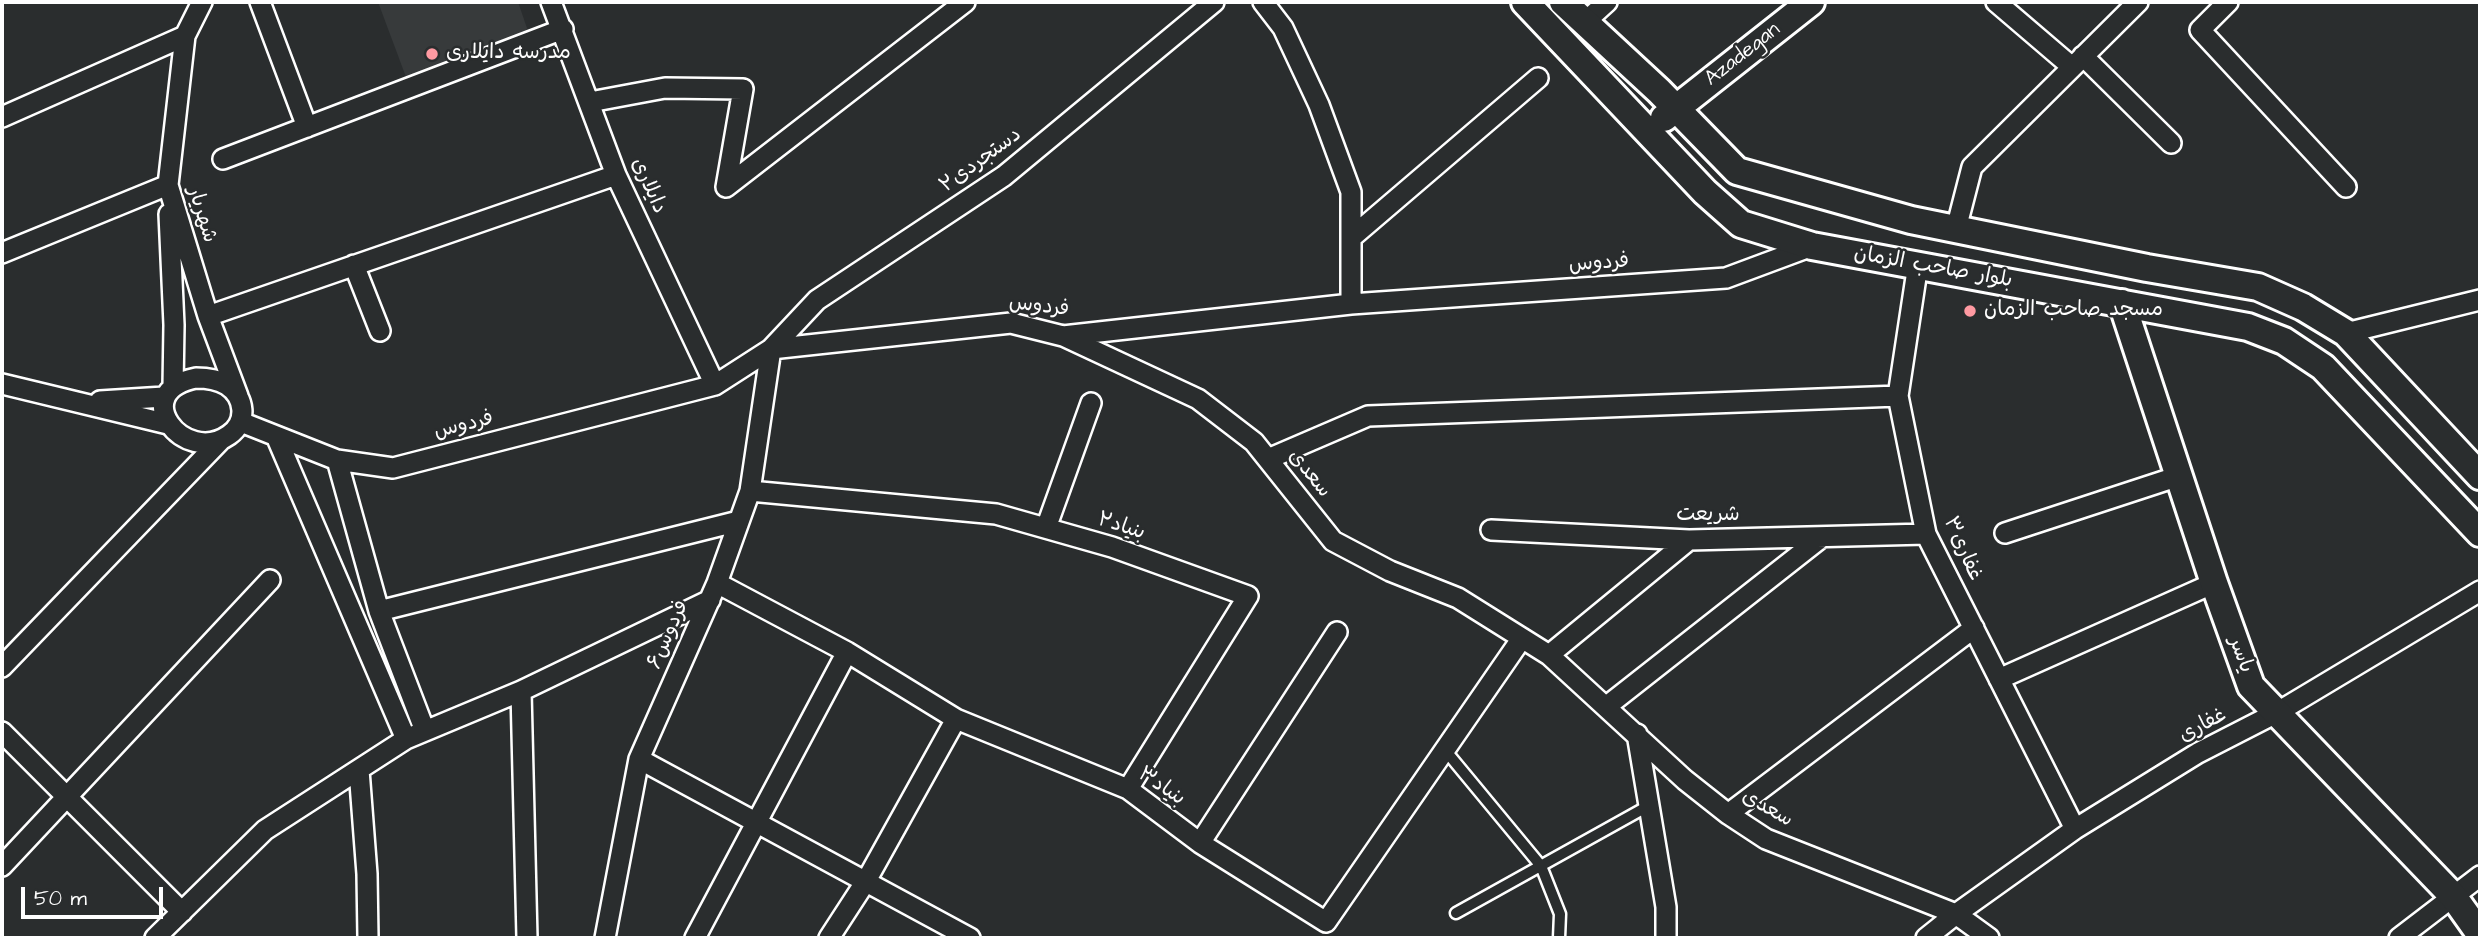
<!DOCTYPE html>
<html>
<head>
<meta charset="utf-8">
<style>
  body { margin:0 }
  #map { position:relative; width:2482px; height:940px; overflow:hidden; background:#2a2d2e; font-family:"Architects Daughter",sans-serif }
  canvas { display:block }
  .frame { position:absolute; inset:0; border:4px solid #fff; pointer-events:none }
  .scale { position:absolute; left:21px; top:887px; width:142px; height:32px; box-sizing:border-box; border:4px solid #fff; border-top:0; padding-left:9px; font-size:21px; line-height:24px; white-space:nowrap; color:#fff; -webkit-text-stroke:5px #2a2d2e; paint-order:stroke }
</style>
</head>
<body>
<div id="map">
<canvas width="2482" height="940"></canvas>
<div class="frame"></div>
<div class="scale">50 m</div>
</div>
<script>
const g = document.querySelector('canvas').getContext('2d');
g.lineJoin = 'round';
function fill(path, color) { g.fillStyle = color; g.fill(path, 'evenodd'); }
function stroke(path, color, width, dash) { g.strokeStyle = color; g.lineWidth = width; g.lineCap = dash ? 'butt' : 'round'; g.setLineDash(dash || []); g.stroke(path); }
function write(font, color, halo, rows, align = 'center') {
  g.font = font + ' "Architects Daughter","Playpen Sans Arabic",sans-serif'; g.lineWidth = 5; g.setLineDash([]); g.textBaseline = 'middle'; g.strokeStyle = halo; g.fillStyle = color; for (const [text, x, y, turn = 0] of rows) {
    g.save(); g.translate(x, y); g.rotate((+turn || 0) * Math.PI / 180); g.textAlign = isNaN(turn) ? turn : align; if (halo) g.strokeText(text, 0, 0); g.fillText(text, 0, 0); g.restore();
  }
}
fill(new Path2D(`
  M 378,2 L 518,2 L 528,31 L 406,77 Z`), '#373a3b');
const lane = new Path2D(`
  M 1445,750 L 1541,866 L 1560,914 L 1559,938
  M 1456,913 L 1650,805`);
const street = new Path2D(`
  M 202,2 L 185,36 L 168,185 L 208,316 L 238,396
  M 260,2 L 307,127
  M 551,2 L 616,175 L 715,385
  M 1263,2 L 1283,28 L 1319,105 L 1351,192 L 1351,304
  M 1996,2 L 2072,67
  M 2228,2 L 2200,30 L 2346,187
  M 1584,23 L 1607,2
  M 2083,56 L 2171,143
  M 590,102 L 665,88 L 743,89 L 726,187
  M 2,117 L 185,36
  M 223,159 L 563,29
  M 726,187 L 965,2
  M 169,214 L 174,325 L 173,387
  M 1956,229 L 1972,167 L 2138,2
  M 1351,238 L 1538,78
  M 2,253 L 168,185
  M 1918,264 L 1898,396 L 1926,534 L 2075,829
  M 354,265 L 380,331
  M 208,316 L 616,175
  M 2346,333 L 2480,300
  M 1063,336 L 1198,399 L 1254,442 L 1333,541 L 1390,571 L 1458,598 L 1549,655 L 1685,780 L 1728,814 L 1766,839 L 1956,914 L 1989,938
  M 771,349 L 817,300 L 1004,176 L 1214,2
  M 196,378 C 207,378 217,379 227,385 C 245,397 248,422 229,435 C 184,467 126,392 196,378 Z
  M 2,384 L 168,424
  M 100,401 L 164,397
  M 241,422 L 337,460 L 393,468 L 715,385 L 771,349 L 1011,323 L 1063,336 L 1351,304 L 1726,278 L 1812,246
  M 276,436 L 406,739
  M 1268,459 L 1368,416 L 1898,396
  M 337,460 L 379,611 L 425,731
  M 750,491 L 996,514 L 1112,547 L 1248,596 L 1128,789
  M 1046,528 L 1091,403
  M 1491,530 L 1689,540 L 1926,534
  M 2005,533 L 2179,476
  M 717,583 L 847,652 L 956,719 L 1128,789 L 1200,843 L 1326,922 L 1522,638
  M 379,611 L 739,521
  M 1549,655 L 1689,540
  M 2,667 L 221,440
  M 1999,679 L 2214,583
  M 521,691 L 527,938
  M 1607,706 L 1822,537
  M 2,732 L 182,912
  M 1637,734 L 1666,907 L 1666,938
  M 639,759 L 970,938
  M 359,770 L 367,874 L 368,938
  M 1728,814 L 1974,628
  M 1200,843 L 1337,632
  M 2,866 L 270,580
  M 155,938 L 265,830 L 406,739 L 521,691 L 710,600
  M 605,938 L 639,759 L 717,583 L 750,491 L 771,349
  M 695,938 L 847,652
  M 829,938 L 866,881 L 956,719
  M 1926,938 L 1956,914 L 2075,829 L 2198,753 L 2278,712 L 2480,591
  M 2399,938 L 2480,876`);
const secondary = new Path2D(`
  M 1525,2 L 1705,192 L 1741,224 L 1812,246 L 2248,327 L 2284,341 L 2323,367 L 2480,533
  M 1563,2 L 1659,91 L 1737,171 L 1911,220 L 2147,268 L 2258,287 L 2303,307 L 2346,333 L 2480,476
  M 1664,118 L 1811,2
  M 2122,303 L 2214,583 L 2251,686 L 2453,896 L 2480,934`);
stroke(lane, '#fff', 15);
stroke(street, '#fff', 24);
stroke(secondary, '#fff', 32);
stroke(lane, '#2a2d2e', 10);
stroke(street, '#2a2d2e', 19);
stroke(secondary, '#2a2d2e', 26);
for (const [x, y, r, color] of [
  [432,54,7,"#ff9aa2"],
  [1970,311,7,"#ff9aa2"]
]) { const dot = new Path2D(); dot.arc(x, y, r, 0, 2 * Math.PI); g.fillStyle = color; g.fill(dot); stroke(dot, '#2a2d2e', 2.5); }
write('21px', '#fff', '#2a2d2e', [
  ["مدرسه دایلاری",446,54],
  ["مسجد صاحب الزمان",1984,311]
], 'left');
write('21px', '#fff', '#2a2d2e', [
  ["Azadegan",1743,55,-38],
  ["دستجردی۲",981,161,-36],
  ["دایلاری",648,186,66],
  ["شهریار",201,215,73],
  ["فردوس",1599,264,-4],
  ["بلوار صاحب الزمان",1933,268,10],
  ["فردوس",1039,307,7],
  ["فردوس",464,426,-14],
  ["سعدی",1309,474,51],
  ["شریعت",1708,516],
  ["بنیاد۲",1121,527,18],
  ["غفاری۳",1962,549,66],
  ["فردوس۶",669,635,-66],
  ["یاسر",2240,655,70],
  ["غفاری",2203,726,-28],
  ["بنیاد۳",1161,787,34],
  ["سعدی",1767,809,30]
]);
</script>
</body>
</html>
